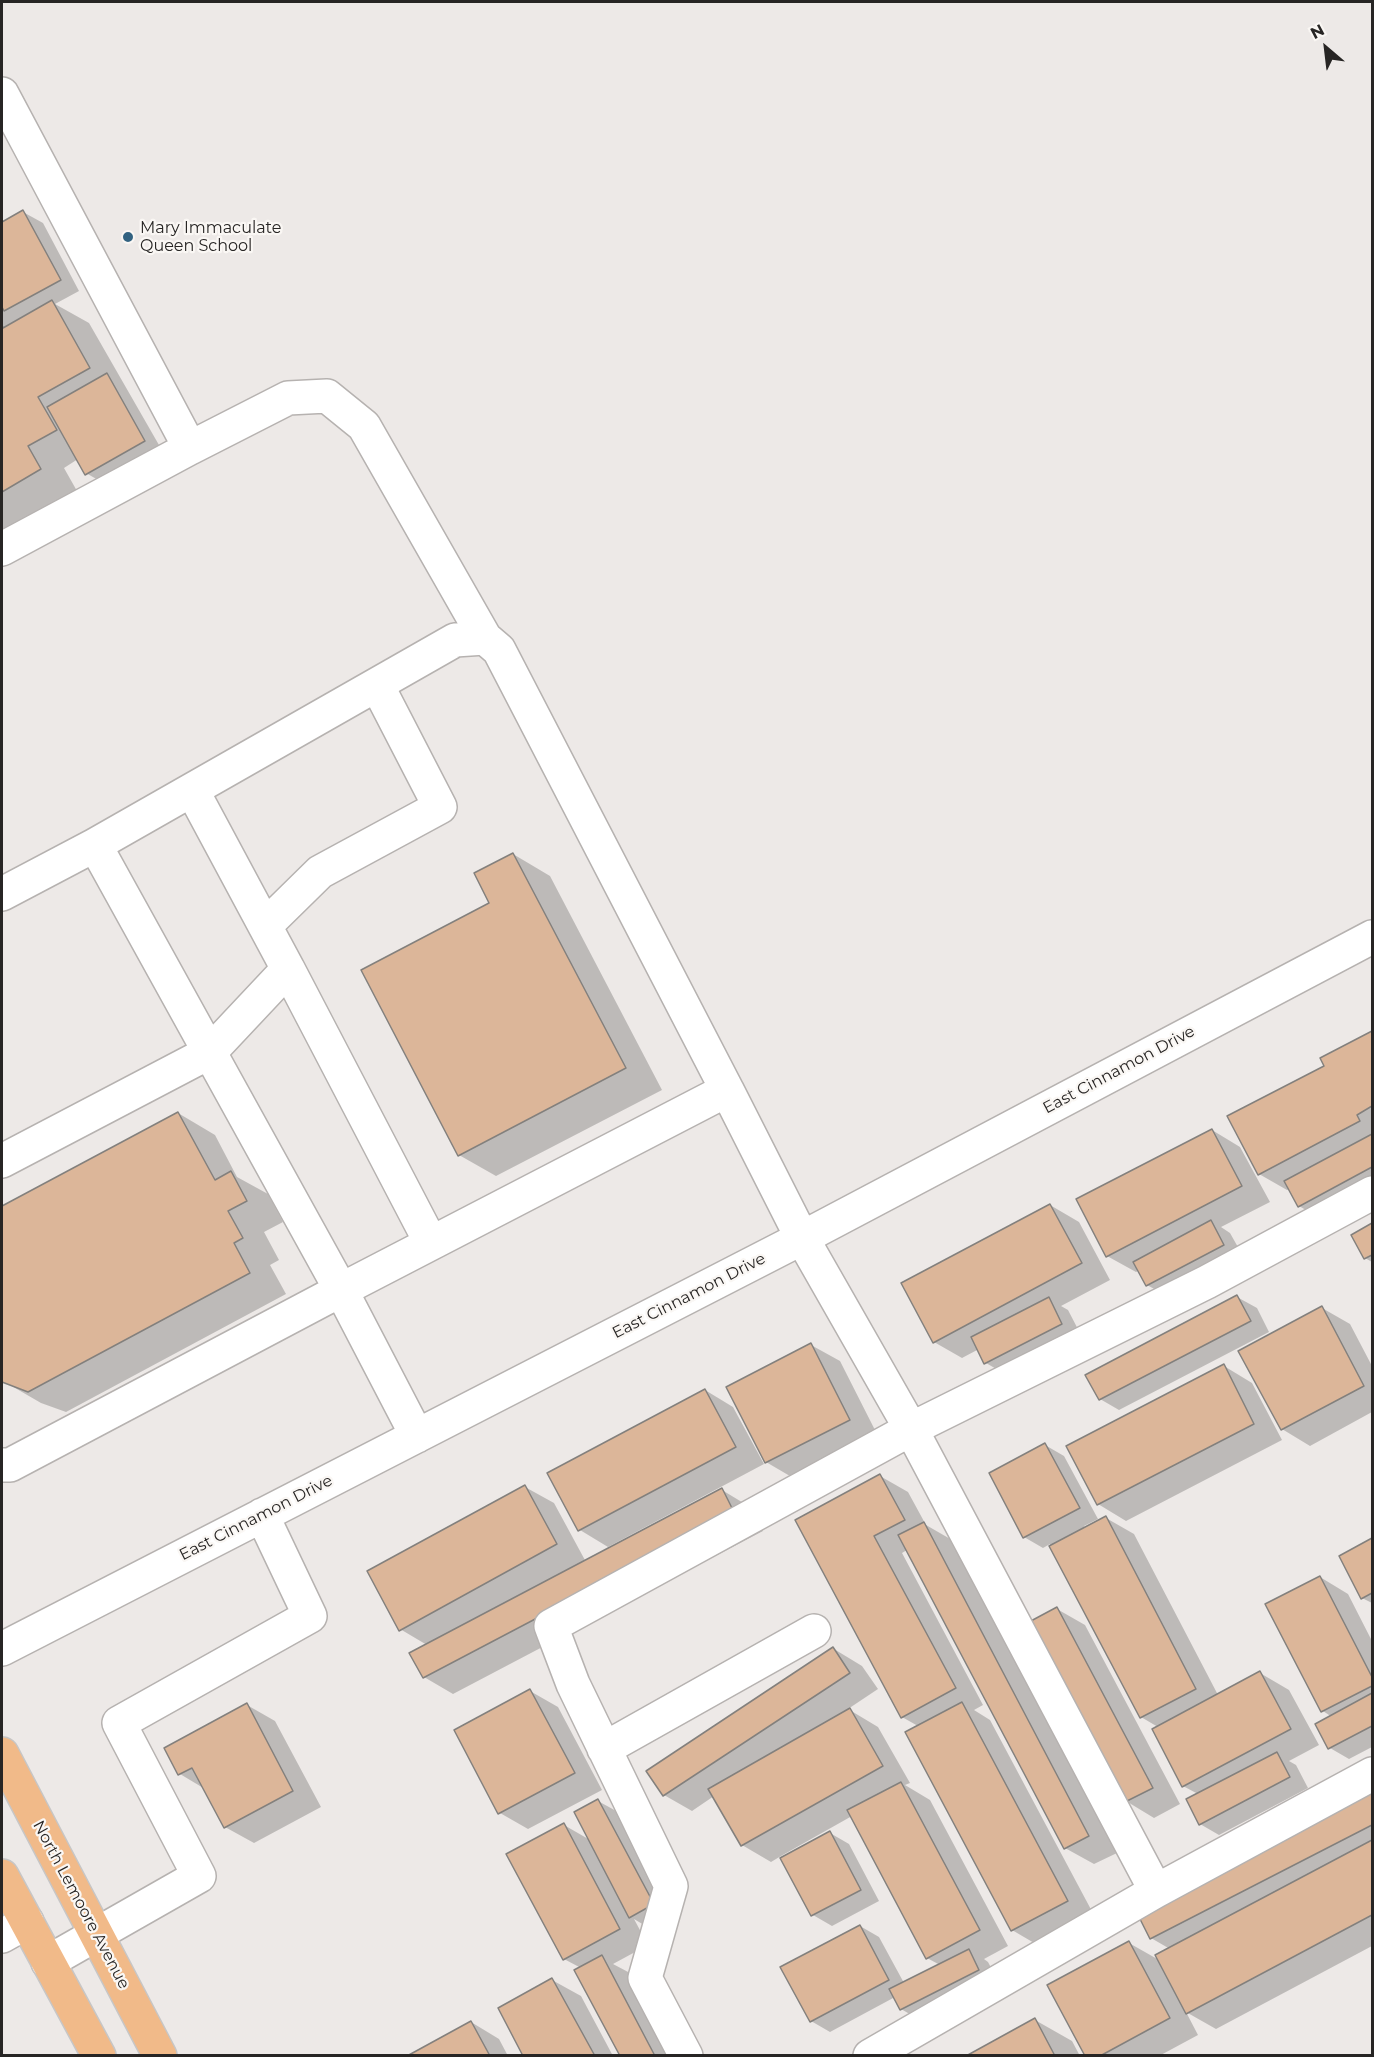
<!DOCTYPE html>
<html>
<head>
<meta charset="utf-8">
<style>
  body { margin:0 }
  #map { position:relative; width:1374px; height:2057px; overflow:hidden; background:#ede9e7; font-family:Montserrat,sans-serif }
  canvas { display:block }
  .frame { position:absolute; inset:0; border:3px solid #272524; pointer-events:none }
  .north { position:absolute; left:1296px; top:18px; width:60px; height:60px; -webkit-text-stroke:4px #faf7f4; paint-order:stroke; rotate:332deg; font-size:16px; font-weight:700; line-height:24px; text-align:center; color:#272524 }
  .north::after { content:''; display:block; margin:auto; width:21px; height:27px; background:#272524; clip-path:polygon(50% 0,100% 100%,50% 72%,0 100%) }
</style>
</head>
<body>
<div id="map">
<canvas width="1374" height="2057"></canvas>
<div class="frame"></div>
<div class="north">N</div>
</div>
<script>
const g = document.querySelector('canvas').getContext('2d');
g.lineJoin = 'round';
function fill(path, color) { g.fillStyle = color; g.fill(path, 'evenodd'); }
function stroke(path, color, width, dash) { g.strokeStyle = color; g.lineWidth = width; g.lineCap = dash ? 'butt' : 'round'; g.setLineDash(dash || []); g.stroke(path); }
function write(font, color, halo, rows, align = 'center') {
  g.font = font + ' Montserrat,sans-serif'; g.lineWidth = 4.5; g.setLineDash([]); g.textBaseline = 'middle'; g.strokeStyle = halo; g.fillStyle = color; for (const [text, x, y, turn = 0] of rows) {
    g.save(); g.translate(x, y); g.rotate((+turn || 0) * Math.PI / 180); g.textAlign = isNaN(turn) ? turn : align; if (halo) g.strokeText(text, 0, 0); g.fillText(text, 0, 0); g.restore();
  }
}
fill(new Path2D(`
  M 23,212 L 43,223 L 79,291 L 55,304 L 89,323 L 163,452 L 105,484 L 86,473 L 78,459 L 64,468 L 77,491 L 2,533 L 2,224 Z
  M 513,854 L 550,876 L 662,1090 L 496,1176 L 459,1155 L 491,904 Z
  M 1372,1032 L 1372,1188 L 1318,1217 L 1299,1206 L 1290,1189 L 1287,1190 L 1259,1174 L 1326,1067 L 1322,1059 Z
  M 178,1113 L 215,1135 L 237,1177 L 268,1194 L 283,1222 L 264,1232 L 279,1260 L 270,1265 L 286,1294 L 66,1412 L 41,1403 L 3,1381 L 2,1378 L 2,1208 Z
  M 1212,1130 L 1240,1147 L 1270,1202 L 1221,1227 L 1230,1233 L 1243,1256 L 1167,1296 L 1147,1285 L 1140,1270 L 1136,1272 L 1107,1256 Z
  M 1050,1205 L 1079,1222 L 1110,1280 L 1061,1306 L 1068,1310 L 1081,1335 L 1005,1374 L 986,1363 L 979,1349 L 962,1358 L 934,1342 Z
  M 1372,1225 L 1372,1262 L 1365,1258 L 1353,1235 Z
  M 1237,1297 L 1257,1308 L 1269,1332 L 1119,1410 L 1100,1399 Z
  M 1322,1308 L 1350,1324 L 1372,1366 L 1372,1412 L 1310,1446 L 1282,1429 Z
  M 811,1345 L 840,1361 L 878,1436 L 795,1479 L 766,1462 Z
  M 1224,1366 L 1252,1383 L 1282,1440 L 1126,1521 L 1098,1504 Z
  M 705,1390 L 733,1407 L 764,1464 L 608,1547 L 580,1530 Z
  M 1045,1445 L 1064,1456 L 1098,1519 L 1084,1526 L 1085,1529 L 1106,1518 L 1134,1534 L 1218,1695 L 1260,1673 L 1289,1690 L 1319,1745 L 1289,1761 L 1296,1765 L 1308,1788 L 1219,1835 L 1200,1824 L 1198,1794 L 1183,1786 L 1158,1727 L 1141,1717 L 1050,1544 L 1043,1548 L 1024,1537 Z
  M 880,1476 L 908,1492 L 926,1525 L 952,1540 L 1117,1853 L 1094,1864 L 1065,1848 L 907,1550 L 902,1553 L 983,1705 L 974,1710 L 990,1720 L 1095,1917 L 1041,1947 L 1012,1930 L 918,1726 L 902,1717 L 797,1521 Z
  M 525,1487 L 554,1503 L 586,1562 L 722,1490 L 750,1507 L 763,1531 L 453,1694 L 424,1677 L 427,1645 L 400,1629 Z
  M 1372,1540 L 1372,1603 L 1362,1598 L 1341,1557 Z
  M 1320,1577 L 1348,1594 L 1372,1641 L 1372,1747 L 1349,1759 L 1330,1748 L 1317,1724 L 1332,1717 L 1323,1711 Z
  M 1057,1609 L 1085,1625 L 1180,1804 L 1154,1818 L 1126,1801 Z
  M 834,1649 L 862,1666 L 878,1689 L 848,1709 L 878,1727 L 910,1783 L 905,1785 L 930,1800 L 1008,1946 L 984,1959 L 988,1962 L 998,1981 L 920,2020 L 901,2009 L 895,1997 L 830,2032 L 811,2021 L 860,1926 L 879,1937 L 904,1983 L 940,1965 L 927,1958 L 852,1816 L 781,1856 L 783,1858 L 830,1833 L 849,1844 L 879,1901 L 832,1926 L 813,1915 L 781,1856 L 771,1862 L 742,1845 L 714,1796 L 692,1811 L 664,1795 Z
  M 530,1691 L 558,1707 L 602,1790 L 528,1829 L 500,1813 Z
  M 247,1705 L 275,1721 L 321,1807 L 254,1843 L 225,1827 L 205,1789 L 180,1774 L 166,1748 Z
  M 1372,1792 L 1372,1946 L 1216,2029 L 1186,2012 L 1198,2035 L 1159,2056 L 1086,2056 L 1129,1943 L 1159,1960 L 1170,1949 L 1151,1938 Z
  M 598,1801 L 618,1812 L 672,1915 L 649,1928 L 634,1919 L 648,1945 L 613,1964 L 630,1973 L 674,2056 L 621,2056 L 581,1968 L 564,1959 L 564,1825 L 590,1840 Z
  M 552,1980 L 581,1996 L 613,2056 L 525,2056 Z
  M 1035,2020 L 1072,2041 L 1080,2056 L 969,2056 Z
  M 471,2022 L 499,2039 L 508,2056 L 410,2056 Z`), '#0003');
const building = new Path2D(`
  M 23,210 L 61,280 L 4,311 L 2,307 L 2,222 Z
  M 52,300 L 90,368 L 38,397 L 57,430 L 28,446 L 41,469 L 2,492 L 2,325 L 3,328 Z
  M 107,373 L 145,441 L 85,475 L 47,407 Z
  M 513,853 L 626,1068 L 458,1156 L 361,970 L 489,903 L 474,873 Z
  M 1372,1031 L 1372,1106 L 1357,1115 L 1360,1121 L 1258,1175 L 1227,1116 L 1324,1066 L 1320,1058 Z
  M 178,1112 L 215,1180 L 231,1171 L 247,1201 L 228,1211 L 243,1238 L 234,1243 L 250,1273 L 28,1392 L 2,1382 L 2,1206 Z
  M 1212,1129 L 1242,1186 L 1106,1257 L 1076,1199 Z
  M 1372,1134 L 1372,1167 L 1298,1207 L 1284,1181 Z
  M 1050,1204 L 1082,1263 L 933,1343 L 901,1283 Z
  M 1211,1220 L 1224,1245 L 1146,1286 L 1133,1262 Z
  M 1372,1223 L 1372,1255 L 1364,1259 L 1351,1235 Z
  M 1237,1295 L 1251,1321 L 1099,1400 L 1085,1375 Z
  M 1049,1297 L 1062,1324 L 984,1364 L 971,1337 Z
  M 1322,1306 L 1364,1386 L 1281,1430 L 1238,1351 Z
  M 811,1343 L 850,1420 L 765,1463 L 726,1387 Z
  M 1224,1364 L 1254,1424 L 1097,1505 L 1066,1446 Z
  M 705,1389 L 736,1447 L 578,1531 L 547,1473 Z
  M 1045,1443 L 1080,1508 L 1023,1538 L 989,1473 Z
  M 880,1474 L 905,1520 L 874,1536 L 956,1688 L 901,1718 L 795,1520 Z
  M 525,1485 L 557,1544 L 399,1631 L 367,1571 Z
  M 722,1488 L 735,1514 L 423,1678 L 409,1653 Z
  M 1106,1516 L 1196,1689 L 1140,1718 L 1049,1546 Z
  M 924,1522 L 1089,1836 L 1064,1849 L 898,1535 Z
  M 1372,1538 L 1372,1593 L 1361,1599 L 1339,1556 Z
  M 1320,1576 L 1372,1677 L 1372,1686 L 1321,1712 L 1265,1604 Z
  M 1057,1607 L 1153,1788 L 1125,1802 L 1029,1622 Z
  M 833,1647 L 850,1673 L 663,1796 L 646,1771 Z
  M 1260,1671 L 1291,1729 L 1182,1787 L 1152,1729 Z
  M 530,1689 L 575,1773 L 498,1814 L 454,1730 Z
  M 1372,1693 L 1372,1726 L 1328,1749 L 1315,1724 Z
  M 962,1702 L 1068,1901 L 1011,1931 L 905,1732 Z
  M 247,1703 L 293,1791 L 224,1828 L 192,1768 L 178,1775 L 164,1748 Z
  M 850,1708 L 883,1766 L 741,1846 L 708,1789 Z
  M 1277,1752 L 1290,1777 L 1199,1825 L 1186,1799 Z
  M 901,1782 L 980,1930 L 926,1959 L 847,1810 Z
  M 1372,1790 L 1372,1825 L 1150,1939 L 1136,1911 Z
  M 598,1799 L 654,1904 L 629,1918 L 574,1812 Z
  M 564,1823 L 620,1929 L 563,1960 L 506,1854 Z
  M 830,1831 L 861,1890 L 811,1916 L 780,1858 Z
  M 1372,1840 L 1372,1915 L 1186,2014 L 1155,1955 Z
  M 860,1925 L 889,1980 L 810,2022 L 780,1967 Z
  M 1129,1941 L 1170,2018 L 1100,2056 L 1085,2056 L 1047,1985 Z
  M 969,1949 L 979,1970 L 900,2010 L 889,1989 Z
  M 602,1955 L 655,2056 L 620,2056 L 574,1970 Z
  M 552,1978 L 595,2056 L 523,2056 L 498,2008 Z
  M 1035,2018 L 1055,2056 L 966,2056 Z
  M 471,2021 L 490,2056 L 407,2056 Z`);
fill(building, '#dcb699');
stroke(building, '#83807d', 1.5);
const minor = new Path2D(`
  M 2,94 L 190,448 L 2,549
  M 190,448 L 288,398 L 327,396 L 364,426 L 485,638
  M 192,790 L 288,969
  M 2,894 L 95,845
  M 265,926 L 320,872 L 440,807 L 377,685
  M 2,1161 L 210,1052 L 288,969 L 431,1243
  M 417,1436 L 341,1290 L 727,1090 L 802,1238 L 911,1429 L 1156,1891
  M 2,1465 L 10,1465 L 341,1290 L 95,845 L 455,640 L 485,638 L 499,650 L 727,1090
  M 2,1649 L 802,1238 L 1372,937
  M 604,1749 L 814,1631
  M 2,1936 L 27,1922
  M 48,1962 L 199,1876 L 119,1723 L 310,1616 L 262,1515
  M 686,2056 L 645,1978 L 671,1886 L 573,1684 L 551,1626 L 911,1429 L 1207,1282 L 1372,1193
  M 870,2056 L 1156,1891 L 1372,1774`);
const major = new Path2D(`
  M 2,1754 L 160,2056
  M 2,1876 L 99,2056`);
stroke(minor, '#b6b2b0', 36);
stroke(major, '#c7c6c6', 36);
stroke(minor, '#fff', 33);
stroke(major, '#f1ba89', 33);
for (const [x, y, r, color] of [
  [128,237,6,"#326281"]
]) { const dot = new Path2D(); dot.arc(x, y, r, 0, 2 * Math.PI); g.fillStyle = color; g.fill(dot); stroke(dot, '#faf7f4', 2); }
write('16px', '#272524', '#faf7f4', [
  ["Mary Immaculate",140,228],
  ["Queen School",140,246]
], 'left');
write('16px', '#272524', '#faf7f4', [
  ["East Cinnamon Drive",1119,1070,-28],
  ["East Cinnamon Drive",689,1296,-27],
  ["East Cinnamon Drive",256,1518,-27],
  ["North Lemoore Avenue",81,1905,62]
]);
</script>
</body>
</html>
